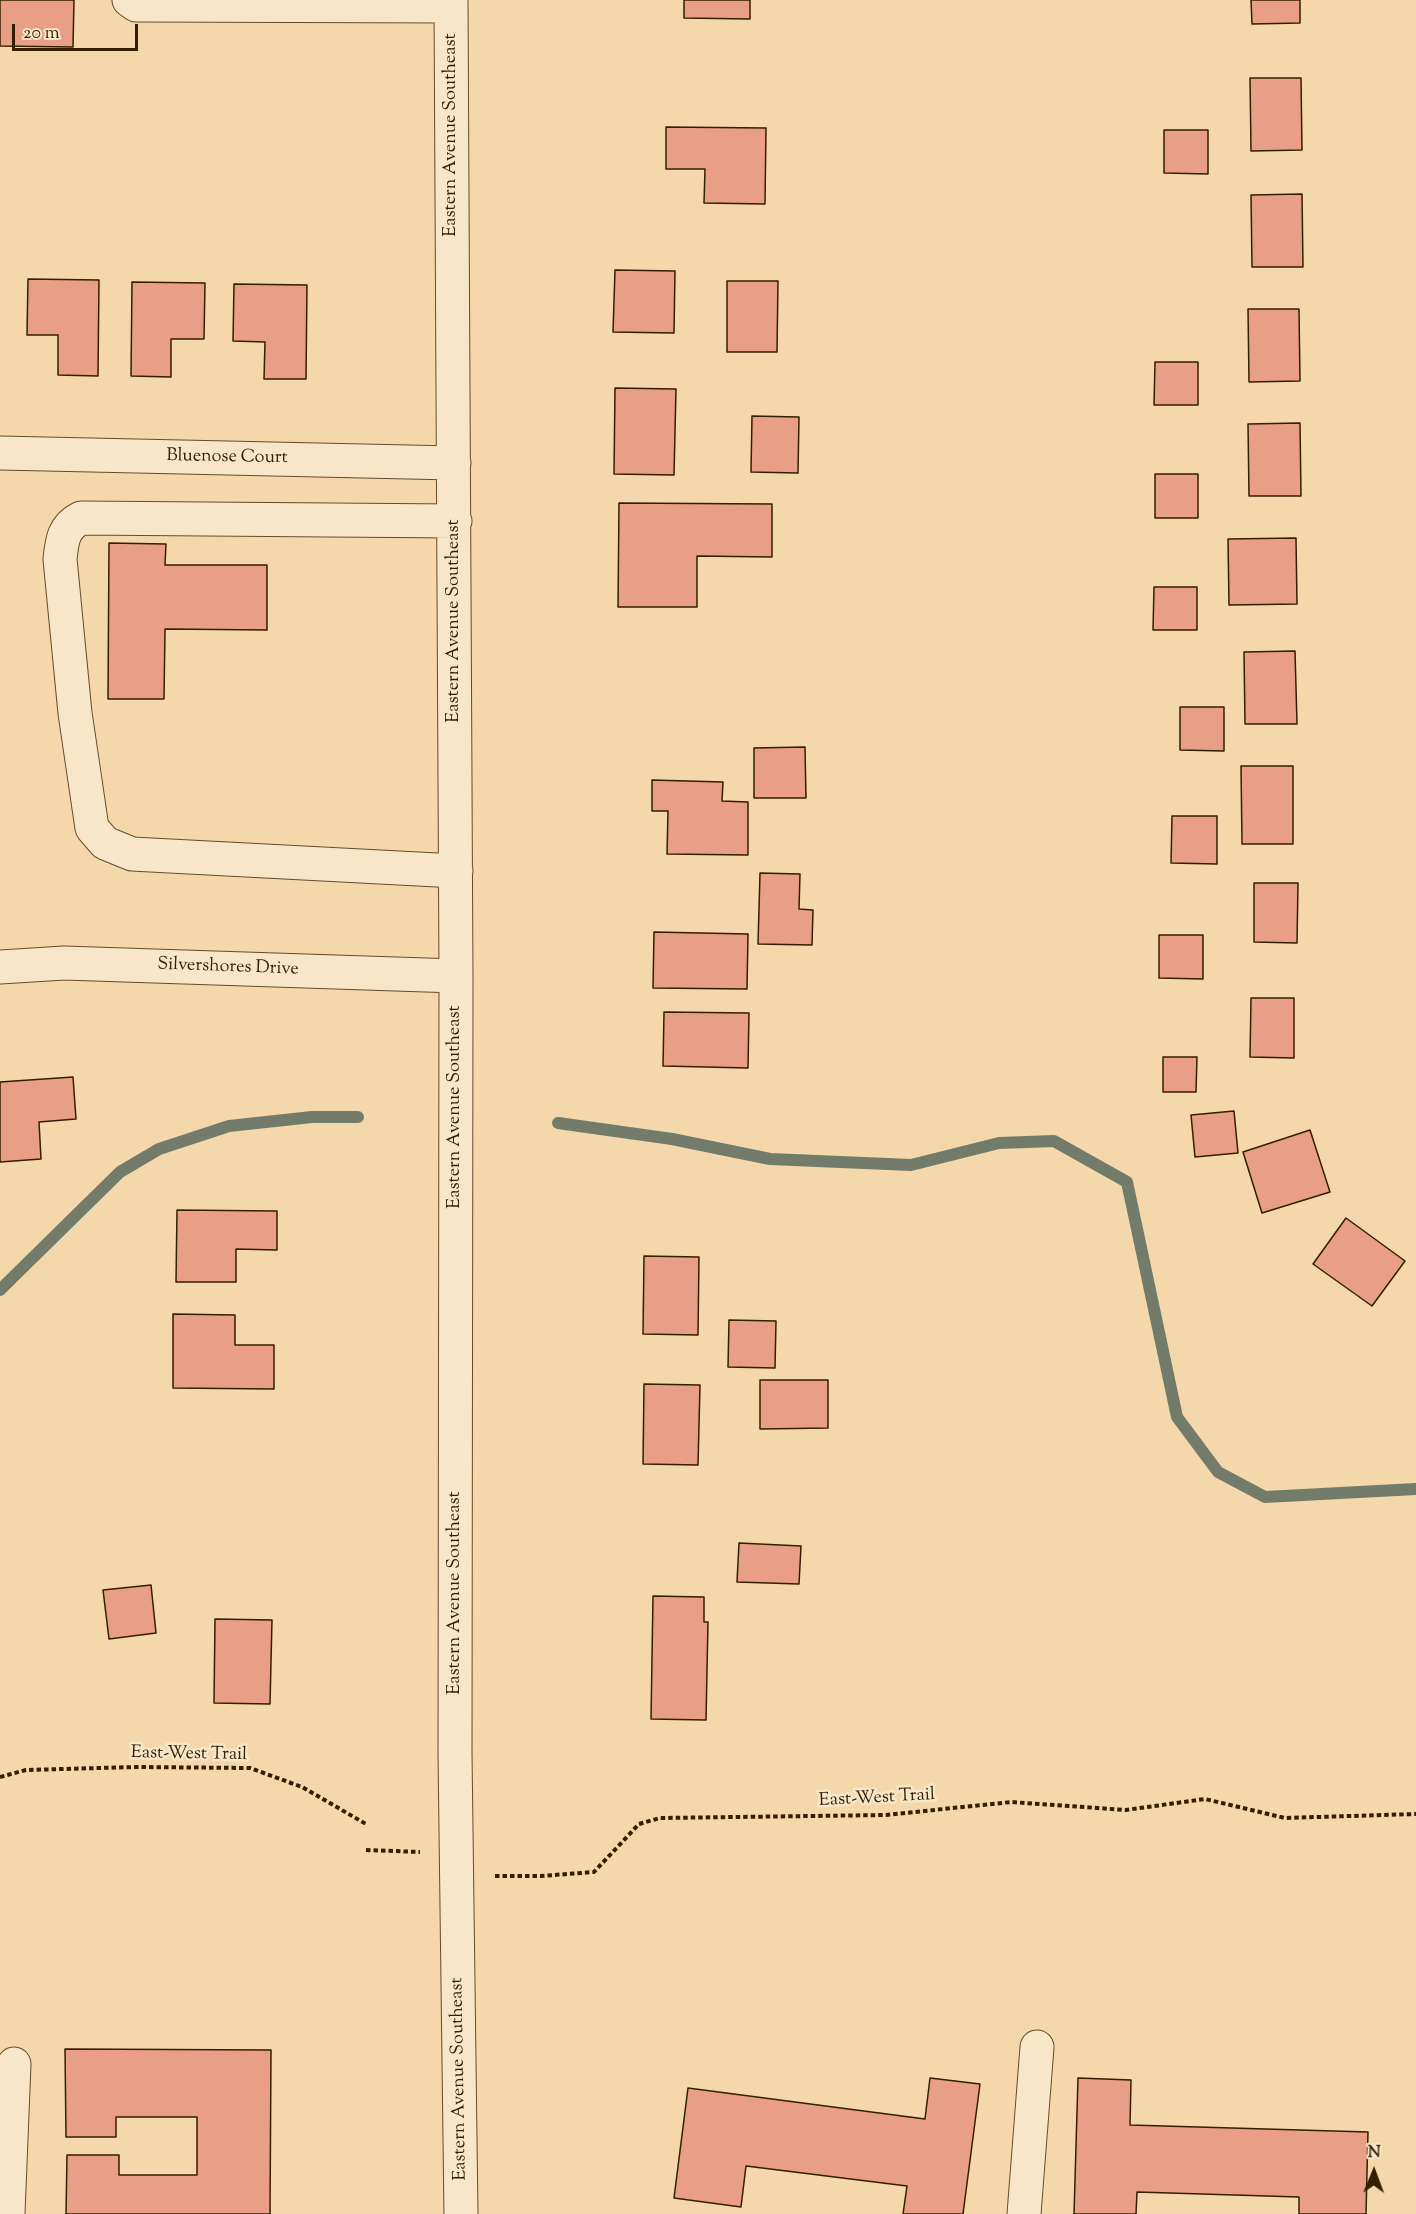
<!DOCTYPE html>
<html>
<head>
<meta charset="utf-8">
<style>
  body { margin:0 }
  #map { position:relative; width:1416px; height:2214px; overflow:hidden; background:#f4d8ac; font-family:"Sorts Mill Goudy",serif }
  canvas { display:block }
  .north { position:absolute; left:1344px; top:2142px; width:60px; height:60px; -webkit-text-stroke:4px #f8e6c9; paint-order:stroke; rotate:1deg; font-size:16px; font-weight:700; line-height:24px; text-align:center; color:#341e00 }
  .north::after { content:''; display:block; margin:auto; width:21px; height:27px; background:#341e00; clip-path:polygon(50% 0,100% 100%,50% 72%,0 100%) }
  .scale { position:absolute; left:12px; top:24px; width:126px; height:27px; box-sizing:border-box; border:3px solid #341e00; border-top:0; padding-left:8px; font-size:18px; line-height:21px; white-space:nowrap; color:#341e00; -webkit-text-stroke:4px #f8e6c9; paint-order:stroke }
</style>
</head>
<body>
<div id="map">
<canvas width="1416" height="2214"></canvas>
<div class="north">N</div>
<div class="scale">20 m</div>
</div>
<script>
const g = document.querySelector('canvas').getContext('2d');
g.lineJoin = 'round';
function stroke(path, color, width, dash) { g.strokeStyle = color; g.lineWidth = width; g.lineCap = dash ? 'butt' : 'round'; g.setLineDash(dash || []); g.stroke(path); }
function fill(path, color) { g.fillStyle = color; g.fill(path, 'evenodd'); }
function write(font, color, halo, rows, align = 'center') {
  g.font = font + ' "Sorts Mill Goudy",serif'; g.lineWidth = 5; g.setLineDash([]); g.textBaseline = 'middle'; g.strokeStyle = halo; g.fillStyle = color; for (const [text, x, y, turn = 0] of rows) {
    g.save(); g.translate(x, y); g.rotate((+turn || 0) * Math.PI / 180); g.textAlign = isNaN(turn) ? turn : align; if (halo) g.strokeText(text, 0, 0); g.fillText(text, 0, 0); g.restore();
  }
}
stroke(new Path2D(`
  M 558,1123 L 672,1139 L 770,1159 L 911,1165 L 999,1143 L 1054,1141 L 1127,1182 L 1177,1417 L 1218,1472 L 1265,1497 L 1416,1489
  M 0,1290 L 120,1172 L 159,1149 L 229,1126 L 312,1117 L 358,1117`), '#737b6a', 12);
const building = new Path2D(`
  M 0,0 L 74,0 L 73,47 L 0,46 Z
  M 684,0 L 750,0 L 750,19 L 684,18 Z
  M 1251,0 L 1300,0 L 1300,23 L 1252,24 Z
  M 1250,78 L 1301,78 L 1302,150 L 1251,151 Z
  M 666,127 L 766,128 L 765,204 L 704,203 L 705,169 L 666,169 Z
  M 1164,130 L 1208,130 L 1208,174 L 1164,173 Z
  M 1302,194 L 1303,267 L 1252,267 L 1251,195 Z
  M 615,270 L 675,271 L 674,333 L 613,332 Z
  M 28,279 L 99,280 L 98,376 L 58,375 L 58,335 L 27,335 Z
  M 727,281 L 778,281 L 777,352 L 727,352 Z
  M 132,282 L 205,283 L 204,339 L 171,339 L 171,377 L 131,376 Z
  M 234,284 L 307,285 L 306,379 L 264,379 L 265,342 L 233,341 Z
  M 1248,309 L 1299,309 L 1300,381 L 1249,382 Z
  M 1155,362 L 1198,362 L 1198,405 L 1154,405 Z
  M 615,388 L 676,389 L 674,475 L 614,474 Z
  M 752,416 L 799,417 L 798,473 L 751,472 Z
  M 1300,423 L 1301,496 L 1249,496 L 1248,424 Z
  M 1155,474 L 1198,474 L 1198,518 L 1155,518 Z
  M 619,503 L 772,504 L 772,557 L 697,556 L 697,607 L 618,607 Z
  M 1296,538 L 1297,604 L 1229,605 L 1228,539 Z
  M 109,543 L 166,544 L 165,565 L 267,565 L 267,630 L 165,629 L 164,699 L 108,699 Z
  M 1154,587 L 1197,587 L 1197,630 L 1153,630 Z
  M 1295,651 L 1297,724 L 1245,724 L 1244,652 Z
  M 1180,707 L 1224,707 L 1224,751 L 1180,750 Z
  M 805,747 L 806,798 L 754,798 L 754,748 Z
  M 1241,766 L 1293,766 L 1293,844 L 1242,844 Z
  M 652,780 L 723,782 L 722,801 L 748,802 L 748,855 L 667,854 L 668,811 L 652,811 Z
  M 1172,816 L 1217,816 L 1217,864 L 1171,863 Z
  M 760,873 L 800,874 L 799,909 L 813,910 L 812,945 L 758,944 Z
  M 1254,883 L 1298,883 L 1297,943 L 1254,942 Z
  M 654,932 L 748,934 L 747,989 L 653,988 Z
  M 1159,935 L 1203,935 L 1203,979 L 1159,978 Z
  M 1251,998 L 1294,998 L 1294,1058 L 1250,1057 Z
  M 664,1012 L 749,1013 L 748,1068 L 663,1066 Z
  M 1163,1057 L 1197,1057 L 1196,1092 L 1163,1092 Z
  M 73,1077 L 76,1119 L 39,1122 L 41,1159 L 0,1162 L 0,1082 Z
  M 1234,1111 L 1238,1153 L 1195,1157 L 1191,1115 Z
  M 1310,1130 L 1330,1192 L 1262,1213 L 1243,1152 Z
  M 177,1210 L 277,1211 L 277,1250 L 236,1249 L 236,1282 L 176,1282 Z
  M 1346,1218 L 1405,1261 L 1372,1306 L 1313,1264 Z
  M 644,1256 L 699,1257 L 698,1335 L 643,1334 Z
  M 173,1314 L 235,1315 L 235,1345 L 274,1345 L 274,1389 L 173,1388 Z
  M 729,1320 L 776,1321 L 775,1368 L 728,1367 Z
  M 760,1380 L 828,1380 L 828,1428 L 760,1429 Z
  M 644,1384 L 700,1385 L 698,1465 L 643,1464 Z
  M 739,1543 L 801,1546 L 799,1584 L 737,1582 Z
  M 151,1585 L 156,1633 L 109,1639 L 103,1590 Z
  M 653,1596 L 704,1597 L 704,1622 L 708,1622 L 706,1720 L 651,1719 Z
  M 215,1619 L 272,1620 L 270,1704 L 214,1703 Z
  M 65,2049 L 271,2050 L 270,2214 L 66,2214 L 67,2155 L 119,2155 L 119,2175 L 197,2175 L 197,2117 L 116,2117 L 116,2137 L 66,2137 Z
  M 930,2078 L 980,2084 L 963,2214 L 903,2214 L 907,2186 L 746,2166 L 741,2207 L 674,2198 L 688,2088 L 925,2119 Z
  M 1078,2078 L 1131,2080 L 1130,2125 L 1368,2132 L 1366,2214 L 1299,2214 L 1299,2197 L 1137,2192 L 1136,2214 L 1074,2214 Z`);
fill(building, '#e99e86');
stroke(building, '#341e00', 1.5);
const minor = new Path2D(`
  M 129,0 L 136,5 L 451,6
  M 451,0 L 456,976 L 455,1753 L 461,2214
  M 0,453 L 454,463
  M 455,521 L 81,518 C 63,527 62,541 60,559 L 75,713 L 92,828 L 105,843 L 132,854 L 456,871
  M 0,967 L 64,963 L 456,976
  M 8,2214 L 14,2064
  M 1024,2214 L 1037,2047`);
stroke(minor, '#644c2b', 35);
stroke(new Path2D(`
  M 0,1777 L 26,1770 L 136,1767 L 250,1768 L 302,1787 L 366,1824
  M 366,1850 L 420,1852
  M 495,1876 L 541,1876 L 594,1872 L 639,1824 L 660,1818 L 886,1815 L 1011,1802 L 1126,1810 L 1205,1799 L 1285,1818 L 1416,1814`), '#341e00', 4, [4.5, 3]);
stroke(minor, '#f8e6c9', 33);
write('18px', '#341e00', '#f8e6c9', [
  ["Eastern Avenue Southeast",452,135,-90],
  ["Bluenose Court",227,458,1],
  ["Eastern Avenue Southeast",455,621,-90],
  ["Silvershores Drive",228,968,2],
  ["Eastern Avenue Southeast",456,1107,-90],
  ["Eastern Avenue Southeast",456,1593,-90],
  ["East-West Trail",189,1755,1],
  ["East-West Trail",877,1799,-3],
  ["Eastern Avenue Southeast",460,2079,-91]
]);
</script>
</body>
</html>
